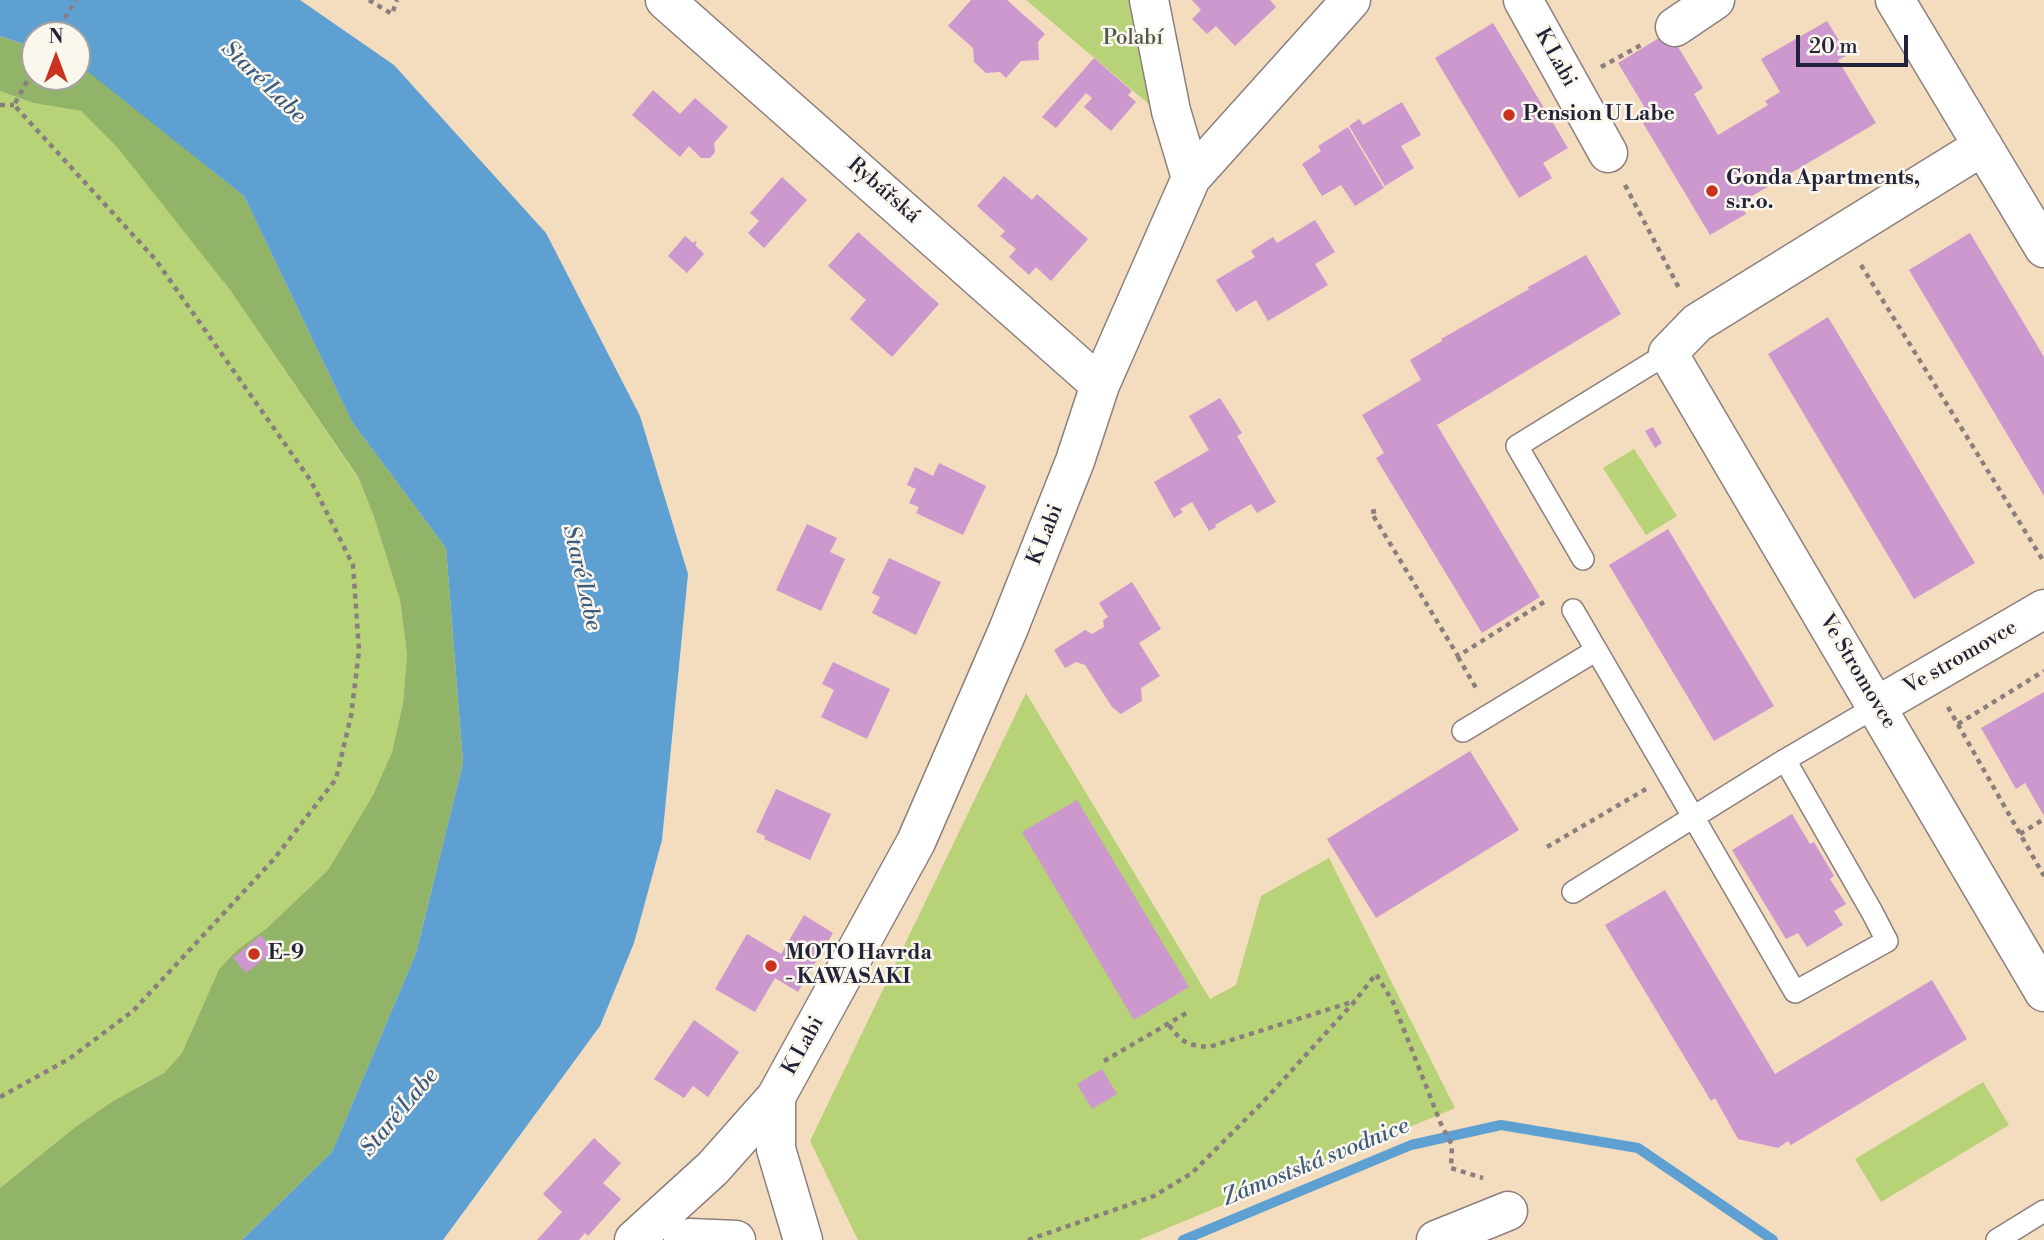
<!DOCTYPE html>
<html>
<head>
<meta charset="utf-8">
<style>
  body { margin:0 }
  #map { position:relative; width:2044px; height:1240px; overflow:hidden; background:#f4dcbf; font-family:"Libre Bodoni",serif }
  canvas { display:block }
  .north { position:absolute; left:21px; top:21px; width:70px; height:70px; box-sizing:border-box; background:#fbf7ec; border:2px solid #a4a2a5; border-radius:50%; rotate:0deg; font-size:19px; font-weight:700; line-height:28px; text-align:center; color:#22223b }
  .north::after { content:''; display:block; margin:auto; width:24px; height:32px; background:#c8321e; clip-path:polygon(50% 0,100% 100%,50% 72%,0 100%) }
  .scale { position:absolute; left:1796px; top:35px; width:112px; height:32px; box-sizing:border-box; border:4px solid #22223b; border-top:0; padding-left:9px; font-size:21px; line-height:24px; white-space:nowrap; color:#22223b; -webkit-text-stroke:5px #fbf7ec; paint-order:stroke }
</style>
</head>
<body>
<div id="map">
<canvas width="2044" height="1240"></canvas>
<div class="north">N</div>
<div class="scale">20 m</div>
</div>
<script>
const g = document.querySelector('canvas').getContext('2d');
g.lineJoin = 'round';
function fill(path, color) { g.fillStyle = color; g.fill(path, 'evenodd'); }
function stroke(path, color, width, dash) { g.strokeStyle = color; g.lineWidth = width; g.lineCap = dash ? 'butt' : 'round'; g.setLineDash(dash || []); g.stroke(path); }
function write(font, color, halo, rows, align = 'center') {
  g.font = font + ' "Libre Bodoni",serif'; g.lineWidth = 5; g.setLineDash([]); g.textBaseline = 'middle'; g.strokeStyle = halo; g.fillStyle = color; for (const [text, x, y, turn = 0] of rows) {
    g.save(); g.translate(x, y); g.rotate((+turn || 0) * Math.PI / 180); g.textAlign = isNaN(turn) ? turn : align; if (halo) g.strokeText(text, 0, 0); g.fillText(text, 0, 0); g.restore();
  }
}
fill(new Path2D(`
  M 1026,0 L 1165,0 L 1151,106 Z
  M 0,91 L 33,103 L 81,111 L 119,148 L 230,290 L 358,478 L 374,517 L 400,600 L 407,655 L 403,703 L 392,752 L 373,795 L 328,870 L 267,928 L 236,951 L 219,969 L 182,1053 L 164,1073 L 113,1101 L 74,1128 L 0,1188 Z
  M 1634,449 L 1677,516 L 1646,535 L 1603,468 Z
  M 1026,693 L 1210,999 L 1236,985 L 1261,896 L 1329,858 L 1455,1108 L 1139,1240 L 858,1240 L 810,1141 Z
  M 1983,1082 L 2009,1125 L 1881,1202 L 1855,1159 Z`), '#b7d277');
fill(new Path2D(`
  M 0,36 L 35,48 L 35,77 L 77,77 L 77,63 L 82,65 L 244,196 L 352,422 L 446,548 L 463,763 L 416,953 L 332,1152 L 242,1240 L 0,1240 L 0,1188 L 74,1128 L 113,1101 L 164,1073 L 182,1053 L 219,969 L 236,951 L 267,928 L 328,870 L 373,795 L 392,752 L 403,703 L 407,655 L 400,600 L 374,517 L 358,477 L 230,290 L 118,148 L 81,111 L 33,103 L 0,91 Z`), '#91b468');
fill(new Path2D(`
  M 0,0 L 300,0 L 394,65 L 546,233 L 640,416 L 688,574 L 662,840 L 634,943 L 600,1026 L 443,1240 L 242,1240 L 332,1152 L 416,953 L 463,763 L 446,548 L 352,422 L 244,196 L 77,63 L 77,35 L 35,35 L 35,48 L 0,36 Z`), '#5fa0d2');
stroke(new Path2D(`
  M 1183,1240 L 1411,1145 L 1501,1125 L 1638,1148 L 1773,1240`), '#5fa0d2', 10);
fill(new Path2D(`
  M 971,0 L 1007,0 L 1045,34 L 1038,42 L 1039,60 L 1021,61 L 1006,78 L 1000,72 L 986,73 L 974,62 L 973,48 L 948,26 Z
  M 1192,0 L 1270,0 L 1276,7 L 1235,46 L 1216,26 L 1207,34 L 1192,19 L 1201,10 Z
  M 1827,21 L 1848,55 L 1838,60 L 1876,123 L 1740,203 L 1746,214 L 1710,235 L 1643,123 L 1651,118 L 1618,63 L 1669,32 L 1703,88 L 1694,94 L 1718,135 L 1768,105 L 1765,101 L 1780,92 L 1761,59 Z
  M 1493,23 L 1568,148 L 1543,163 L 1552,178 L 1519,198 L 1435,58 Z
  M 1094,58 L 1132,91 L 1128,95 L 1136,102 L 1111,131 L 1084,107 L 1092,98 L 1086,93 L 1056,128 L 1042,117 Z
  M 653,90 L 680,114 L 695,98 L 728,127 L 714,143 L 715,152 L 710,158 L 701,158 L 689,146 L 680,157 L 632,115 Z
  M 1402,102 L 1421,135 L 1401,146 L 1414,168 L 1385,186 L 1349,126 L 1359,119 L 1363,125 Z
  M 1348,127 L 1384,188 L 1355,206 L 1341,185 L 1322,196 L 1302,164 L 1321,151 L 1318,146 Z
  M 1004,176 L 1032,200 L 1037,194 L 1088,239 L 1051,281 L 1036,267 L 1029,275 L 1009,257 L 1016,249 L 1000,236 L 1005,231 L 977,206 Z
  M 782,177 L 807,200 L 764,248 L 748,233 L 759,221 L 750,213 Z
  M 1315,220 L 1335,252 L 1315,264 L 1328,285 L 1268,321 L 1256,300 L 1236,312 L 1216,280 L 1255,257 L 1251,251 L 1273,237 L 1277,243 Z
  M 858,232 L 939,304 L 892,357 L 850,319 L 866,300 L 828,266 Z
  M 1970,233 L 2044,357 L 2044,496 L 1909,270 Z
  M 685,236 L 693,243 L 695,241 L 697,242 L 695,245 L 704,254 L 687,273 L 668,256 Z
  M 1586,255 L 1621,314 L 1437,425 L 1540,597 L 1482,633 L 1376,458 L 1384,453 L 1362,415 L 1421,380 L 1410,360 L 1442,341 L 1441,339 L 1529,289 L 1528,287 Z
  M 1828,317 L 1975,563 L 1914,599 L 1768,354 Z
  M 1220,398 L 1242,433 L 1237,436 L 1276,502 L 1257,513 L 1251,504 L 1215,525 L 1216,527 L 1209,531 L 1192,502 L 1180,509 L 1183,512 L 1174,518 L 1154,482 L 1209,450 L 1189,416 Z
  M 1653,427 L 1662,443 L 1655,448 L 1645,431 Z
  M 939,463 L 986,486 L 963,535 L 916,513 L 919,507 L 909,503 L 916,489 L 907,485 L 915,467 L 933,476 Z
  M 807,524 L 837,538 L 830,552 L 845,559 L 821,611 L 776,590 Z
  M 1668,529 L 1774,706 L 1714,741 L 1609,565 Z
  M 889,558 L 941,582 L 916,635 L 872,613 L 880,597 L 872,593 Z
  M 1132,582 L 1161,629 L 1139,643 L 1160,676 L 1141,688 L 1142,701 L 1121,714 L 1112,707 L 1085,665 L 1076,662 L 1065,668 L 1054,650 L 1085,630 L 1092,634 L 1104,627 L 1103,620 L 1108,617 L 1099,603 Z
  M 833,662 L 890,689 L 867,739 L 821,717 L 834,690 L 822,684 Z
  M 2044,692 L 2044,816 L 2025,783 L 2016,789 L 1981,728 Z
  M 1470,751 L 1519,830 L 1376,918 L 1327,839 Z
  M 776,789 L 831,814 L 810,860 L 764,839 L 765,836 L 756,832 Z
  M 1077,800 L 1189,987 L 1134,1020 L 1022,832 Z
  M 1792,814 L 1810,844 L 1814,842 L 1834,876 L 1830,879 L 1846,904 L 1834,911 L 1843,925 L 1807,947 L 1798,933 L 1786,939 L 1732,850 Z
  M 1665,890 L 1775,1074 L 1932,980 L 1967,1039 L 1791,1145 L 1788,1141 L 1778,1148 L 1738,1139 L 1715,1098 L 1711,1101 L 1605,925 Z
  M 804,915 L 833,933 L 798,992 L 775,978 L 755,1012 L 715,989 L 747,934 L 781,954 Z
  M 261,935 L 274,951 L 246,973 L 233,958 Z
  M 694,1020 L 739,1052 L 708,1097 L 693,1086 L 684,1098 L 654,1079 Z
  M 1102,1069 L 1117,1094 L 1092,1109 L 1077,1084 Z
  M 594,1138 L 621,1163 L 603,1183 L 621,1199 L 588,1236 L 585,1233 L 579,1240 L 537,1240 L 562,1212 L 543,1194 Z`), '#cc98ce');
const lane = new Path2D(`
  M 1583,559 L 1517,446 L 1668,353
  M 1573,610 L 1795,992 L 1887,941 L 1872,912 L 1785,760
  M 1463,731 L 1595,651
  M 1573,892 L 1785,760 L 1877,706
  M 1997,1240 L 2044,1211`);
const street = new Path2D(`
  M 665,0 L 1100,385
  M 1149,0 L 1171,111 L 1191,178
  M 1523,0 L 1608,153
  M 1895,0 L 2044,248
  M 1675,27 L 1715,0
  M 1983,146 L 1697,323 L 1668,353 L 2044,992
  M 1877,706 L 2044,609
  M 776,1097 L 776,1149 L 803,1240
  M 634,1240 L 713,1168 L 776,1097 L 916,842 L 1008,630 L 1075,461 L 1100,385 L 1191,178 L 1351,0
  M 683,1240 L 690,1238 L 736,1240
  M 1436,1240 L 1508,1211`);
stroke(lane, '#8b7f7d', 24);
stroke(street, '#8b7f7d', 41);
stroke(new Path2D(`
  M 369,0 L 392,14 L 397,0
  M 54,35 L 76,0
  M 1601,67 L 1643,44
  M 0,105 L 14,105
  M 1625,185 L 1679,288
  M 1861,265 L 2044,562
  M 1376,511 L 1371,512 L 1458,656 L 1544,602
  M 1458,657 L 1476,688
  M 1948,707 L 2044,876
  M 1958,724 L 2044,671
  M 2020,834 L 2044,819
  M 1547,847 L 1646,789
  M 1169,1025 C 1182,1043 1187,1045 1209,1047 L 1355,1001
  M 1104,1061 L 1190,1011
  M 0,1097 L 69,1059 L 133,1011 L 274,859 L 336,779 L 351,716 L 359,651 L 353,565 L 311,481 L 155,259 L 14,105 L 35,67
  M 1028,1240 L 1154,1196 L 1192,1173 L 1263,1102 L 1355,1001 L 1376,974 L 1393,1002 L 1441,1124 L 1452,1145 L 1451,1168 L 1483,1178`), '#8b7f7d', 4.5, [5, 5]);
stroke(lane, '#fff', 21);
stroke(street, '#fff', 38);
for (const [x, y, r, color] of [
  [1509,115,7,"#c8321e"],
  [1712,191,7,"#c8321e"],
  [254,954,7,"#c8321e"],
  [771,966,7,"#c8321e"]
]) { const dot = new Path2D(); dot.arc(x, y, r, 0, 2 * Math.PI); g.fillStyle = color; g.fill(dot); stroke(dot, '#fbf7ec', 2.5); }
write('21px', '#4f574d', '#fbf7ec', [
  ["Polabí",1133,39]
]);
write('21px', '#22223b', '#fbf7ec', [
  ["K Labi",1555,58,61],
  ["Rybářská",883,191,41],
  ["K Labi",1046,535,-68],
  ["Ve stromovce",1961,658,-30],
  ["Ve Stromovce",1857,672,59],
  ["K Labi",804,1046,-61]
]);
write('bold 21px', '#22223b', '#fbf7ec', [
  ["Pension U Labe",1523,115],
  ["Gonda Apartments,",1726,179],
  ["s.r.o.",1726,203],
  ["E-9",268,954],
  ["MOTO Havrda",785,954],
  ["- KAWASAKI",785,978]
], 'left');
write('italic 23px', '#3d5b7f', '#fbf7ec', [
  ["Staré Labe",263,83,44],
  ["Staré Labe",581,578,77],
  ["Staré Labe",400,1113,-50],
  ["Zámostská svodnice",1316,1163,-22]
]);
</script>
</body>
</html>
